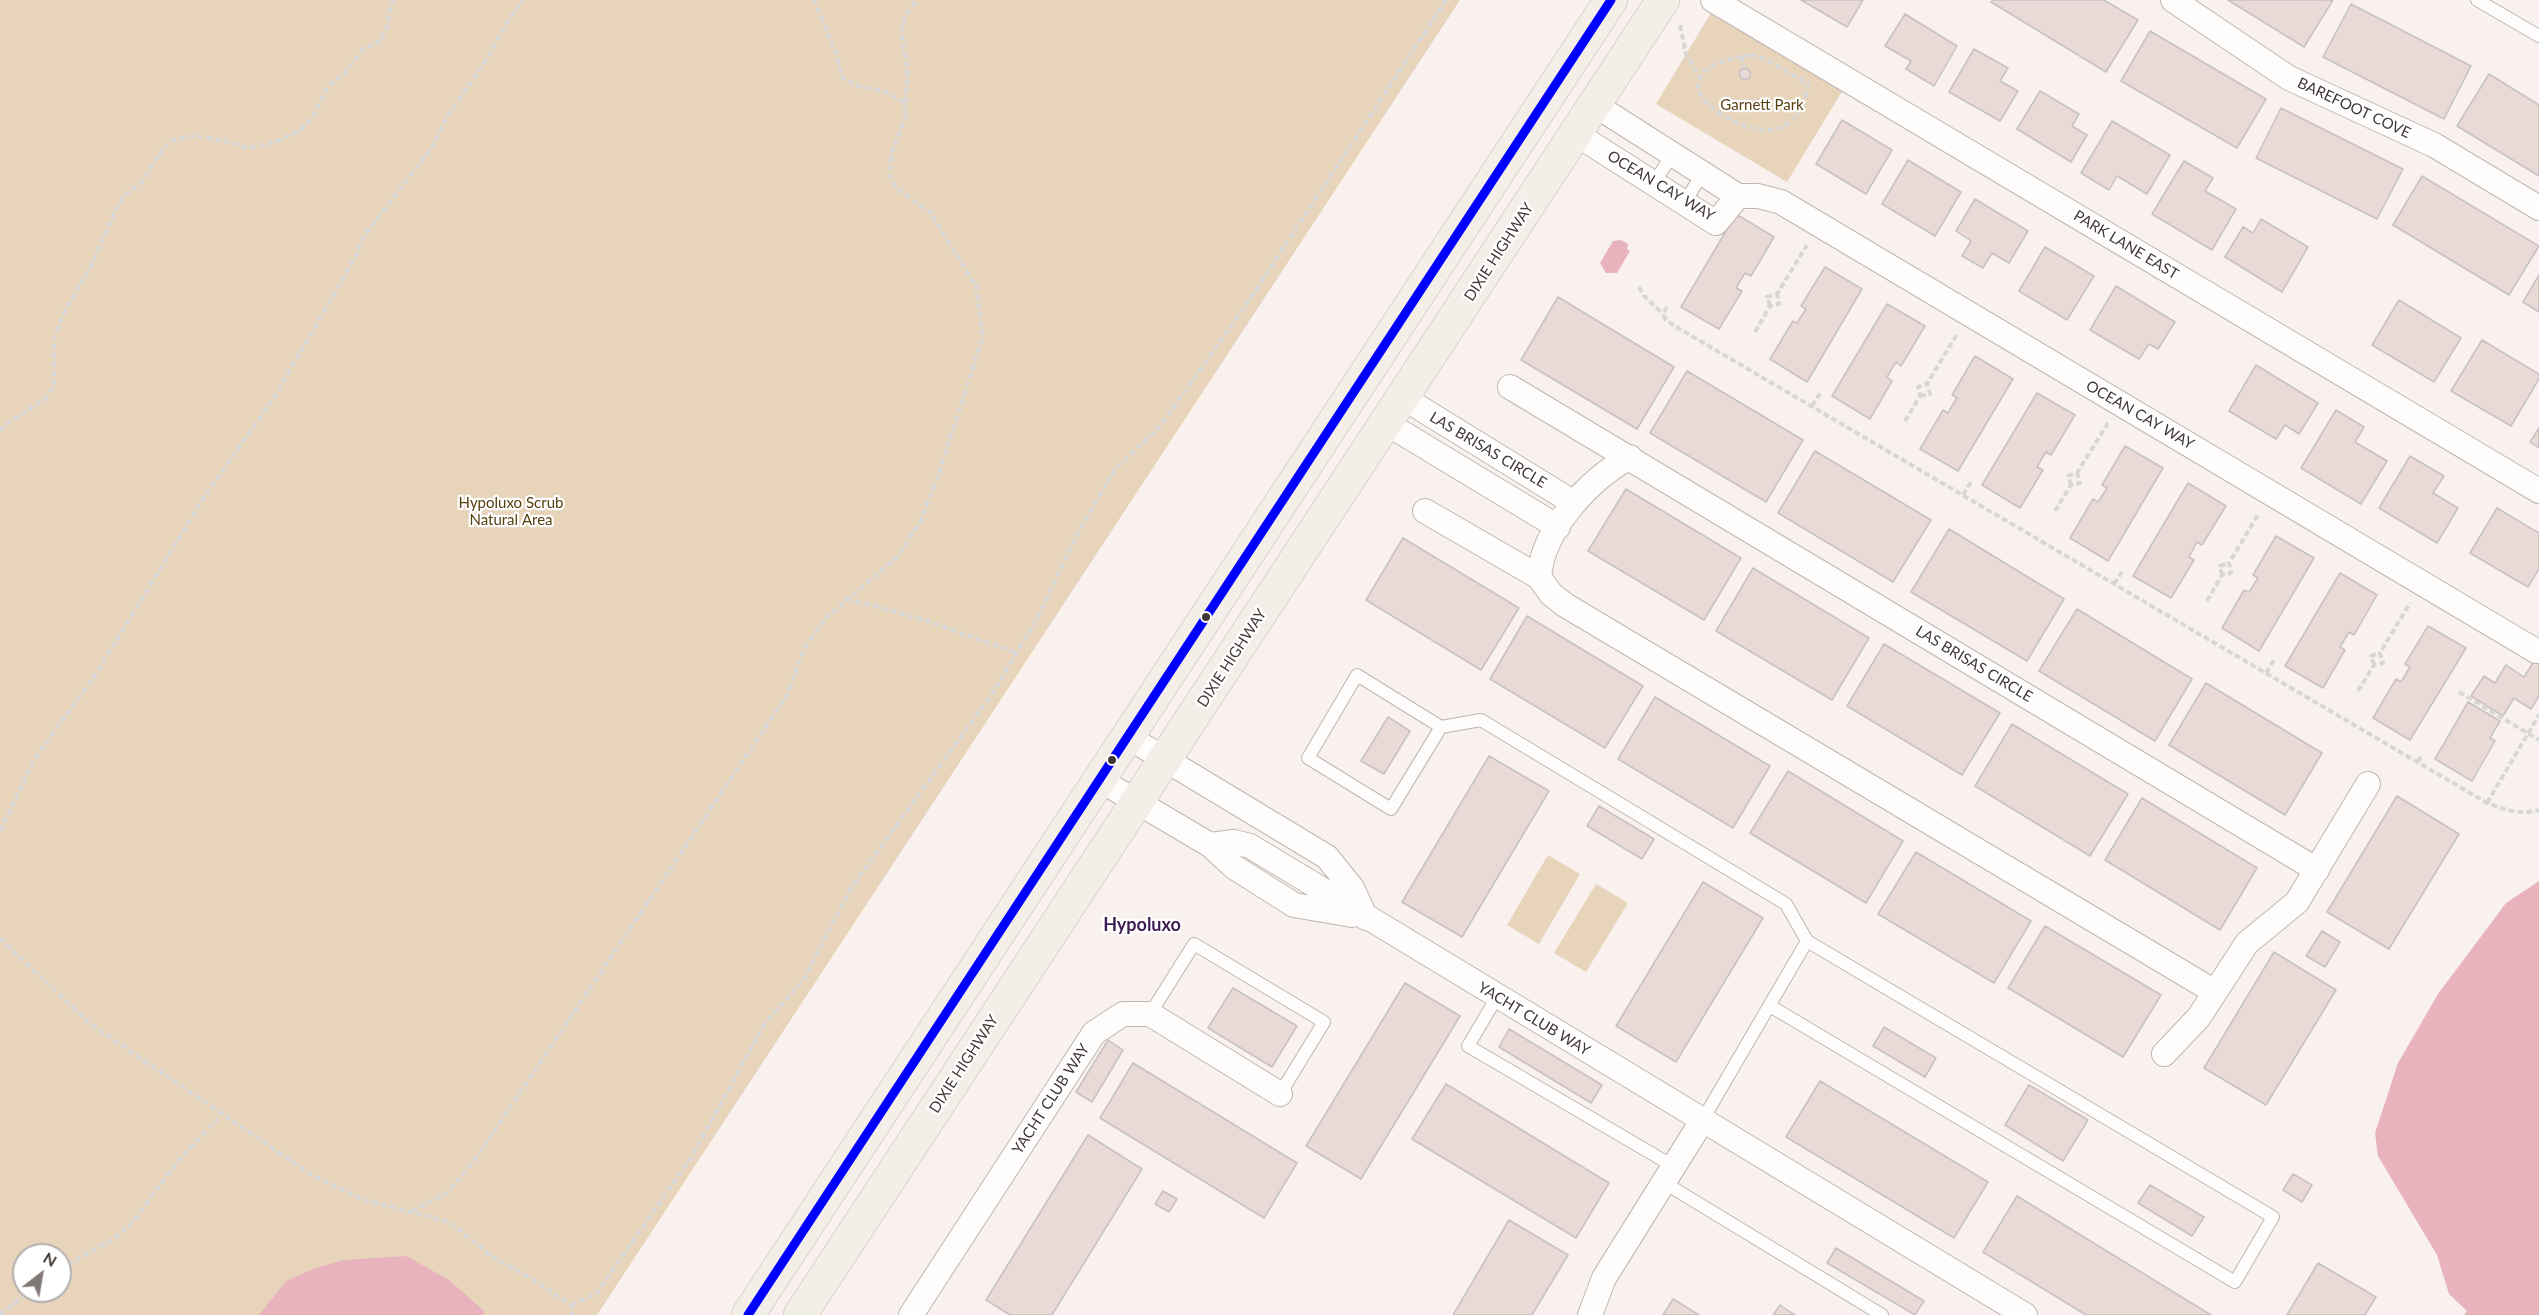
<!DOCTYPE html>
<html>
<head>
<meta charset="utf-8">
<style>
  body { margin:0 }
  #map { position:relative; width:2539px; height:1315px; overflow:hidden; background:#f9f1ee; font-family:Lato,sans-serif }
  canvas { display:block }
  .north { position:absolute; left:12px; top:1243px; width:60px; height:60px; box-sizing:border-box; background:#fff; border:2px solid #b3afae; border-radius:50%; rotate:31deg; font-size:16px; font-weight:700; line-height:24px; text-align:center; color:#413835 }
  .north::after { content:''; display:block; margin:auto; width:21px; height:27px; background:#817976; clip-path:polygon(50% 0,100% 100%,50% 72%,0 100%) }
</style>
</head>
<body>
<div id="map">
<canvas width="2539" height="1315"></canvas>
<div class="north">N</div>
</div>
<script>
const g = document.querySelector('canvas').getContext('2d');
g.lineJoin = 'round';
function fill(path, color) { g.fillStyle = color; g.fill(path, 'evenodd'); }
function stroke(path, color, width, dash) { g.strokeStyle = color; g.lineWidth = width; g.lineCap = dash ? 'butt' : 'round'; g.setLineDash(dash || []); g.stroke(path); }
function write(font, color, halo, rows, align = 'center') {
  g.font = font + ' Lato,sans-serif'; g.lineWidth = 4.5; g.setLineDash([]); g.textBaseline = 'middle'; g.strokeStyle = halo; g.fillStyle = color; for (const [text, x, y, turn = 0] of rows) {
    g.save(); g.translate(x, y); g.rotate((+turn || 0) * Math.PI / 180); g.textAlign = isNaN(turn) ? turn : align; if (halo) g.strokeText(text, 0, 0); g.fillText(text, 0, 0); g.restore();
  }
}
fill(new Path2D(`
  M 0,0 L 1460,0 L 597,1315 L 0,1315 ZM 24,1255 L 60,1255 L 60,1291 L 24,1291 Z
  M 1711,13 L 1843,90 L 1787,182 L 1656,104 Z
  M 1548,855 L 1580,874 L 1539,944 L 1507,925 Z
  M 1596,884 L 1628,903 L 1586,972 L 1554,953 Z`), '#e7d4bb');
fill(new Path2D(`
  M 1621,240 L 1628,244 L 1627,249 L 1630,251 L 1617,273 L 1606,273 L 1600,263 L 1613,241 Z
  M 2539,881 L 2539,1315 L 2464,1315 L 2467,1311 L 2449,1294 L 2437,1255 L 2378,1156 L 2375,1133 L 2398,1063 L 2438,994 L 2506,903 Z
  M 406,1256 L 449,1280 L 484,1311 L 483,1315 L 259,1315 L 286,1281 L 316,1268 L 344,1260 Z`), '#e9b3be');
const building = new Path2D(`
  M 1801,0 L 1863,0 L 1847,27 Z
  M 1993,0 L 2104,0 L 2138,20 L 2106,72 L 1991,2 Z
  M 2228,0 L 2333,0 L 2304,47 Z
  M 2351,4 L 2471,66 L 2444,119 L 2323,57 Z
  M 1905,14 L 1957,46 L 1934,86 L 1906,69 L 1911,61 L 1885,46 Z
  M 2150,31 L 2266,99 L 2237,148 L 2121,81 Z
  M 1974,49 L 2008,68 L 2000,81 L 2018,91 L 2000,121 L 1949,92 Z
  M1739.5 74a5.5 5.5 0 1 1 11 0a5.5 5.5 0 1 1-11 0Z
  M 2489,74 L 2539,105 L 2539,176 L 2457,126 Z
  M 2040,91 L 2079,114 L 2072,126 L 2087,135 L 2071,162 L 2017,129 Z
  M 2281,108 L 2403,169 L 2377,219 L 2256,158 Z
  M 1842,120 L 1892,150 L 1866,194 L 1816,164 Z
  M 2112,121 L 2170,155 L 2147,194 L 2117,176 L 2109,190 L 2081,173 Z
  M 1908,160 L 1961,192 L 1935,236 L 1882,204 Z
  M 2184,161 L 2213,178 L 2205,191 L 2236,209 L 2212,250 L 2152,214 Z
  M 2422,176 L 2539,246 L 2509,295 L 2393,225 Z
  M 1975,199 L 2028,231 L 2009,263 L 1992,253 L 1983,268 L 1962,256 L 1971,241 L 1956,231 Z
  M 1736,214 L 1774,237 L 1751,276 L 1745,273 L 1736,288 L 1742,291 L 1719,329 L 1681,307 Z
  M 2261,219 L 2308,247 L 2282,292 L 2225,257 L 2243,227 L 2253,233 Z
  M 2045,247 L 2094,276 L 2067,320 L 2019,291 Z
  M 1825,267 L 1862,289 L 1807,382 L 1770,359 L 1793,321 L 1797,323 L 1806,309 L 1801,306 Z
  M 2539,275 L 2539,312 L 2523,302 Z
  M 2116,286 L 2175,322 L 2158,349 L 2149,344 L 2139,359 L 2090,330 Z
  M 1558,297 L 1674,367 L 1637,429 L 1521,360 Z
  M 2399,300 L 2461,338 L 2434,382 L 2372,345 Z
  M 1887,304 L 1925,326 L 1901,366 L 1896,362 L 1887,377 L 1892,381 L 1870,419 L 1832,396 Z
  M 2482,340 L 2539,374 L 2539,379 L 2511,426 L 2451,391 Z
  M 1975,356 L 2013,379 L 1958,471 L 1920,449 L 1943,410 L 1948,413 L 1955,401 L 1957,398 L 1952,395 Z
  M 2256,365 L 2318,403 L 2299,434 L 2285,425 L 2276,439 L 2229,411 Z
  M 1687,371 L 1803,440 L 1766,502 L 1650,433 Z
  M 2037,393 L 2075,415 L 2051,455 L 2046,452 L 2037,467 L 2043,470 L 2020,508 L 1982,485 Z
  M 2336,410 L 2364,427 L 2355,442 L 2387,461 L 2361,504 L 2301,468 Z
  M 2539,428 L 2539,448 L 2530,442 Z
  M 2125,446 L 2163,468 L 2108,561 L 2070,538 L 2093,499 L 2098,502 L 2107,488 L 2102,485 Z
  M 1815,451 L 1931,520 L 1893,582 L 1778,513 Z
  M 2410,456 L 2444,476 L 2433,493 L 2458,508 L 2437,543 L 2379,508 Z
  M 2188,483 L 2226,506 L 2202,545 L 2197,542 L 2189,557 L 2194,560 L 2171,598 L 2133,576 Z
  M 1626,489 L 1741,558 L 1704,620 L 1588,551 Z
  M 2497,508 L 2539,533 L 2539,569 L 2528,587 L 2470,553 Z
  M 1949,529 L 2064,599 L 2027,661 L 1911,592 Z
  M 2276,536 L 2314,558 L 2259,651 L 2222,628 L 2244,590 L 2249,592 L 2258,578 L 2253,575 Z
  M 1403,538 L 1519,608 L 1481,670 L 1366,600 Z
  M 1753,568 L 1869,638 L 1832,700 L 1716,631 Z
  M 2340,573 L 2377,595 L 2354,635 L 2349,632 L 2340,647 L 2345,650 L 2323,688 L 2285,666 Z
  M 2077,609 L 2192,679 L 2155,741 L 2039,671 Z
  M 1527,616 L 1643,686 L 1605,748 L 1490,679 Z
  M 2428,626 L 2466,648 L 2410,740 L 2373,718 L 2396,679 L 2401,682 L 2410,667 L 2405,664 Z
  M 1884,644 L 2000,713 L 1962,775 L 1847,706 Z
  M 2536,658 L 2539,659 L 2539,696 L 2531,709 L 2514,698 L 2503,716 L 2471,696 L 2484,676 L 2495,683 L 2506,665 L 2524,677 Z
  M 2206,683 L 2322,753 L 2285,815 L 2169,745 Z
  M 1655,697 L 1770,766 L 1733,828 L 1618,759 Z
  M 2468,702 L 2500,721 L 2490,738 L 2495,741 L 2472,781 L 2435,759 Z
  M 1388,717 L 1410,731 L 1384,774 L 1361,761 Z
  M 2012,724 L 2128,794 L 2090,856 L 1975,786 Z
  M 1489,756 L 1549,791 L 1462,937 L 1402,902 Z
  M 1788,771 L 1903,841 L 1866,903 L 1750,833 Z
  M 2397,796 L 2459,834 L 2389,949 L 2327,912 Z
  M 2142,798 L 2257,868 L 2220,930 L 2105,860 Z
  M 1599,806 L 1654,839 L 1642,859 L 1587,826 Z
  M 1916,852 L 2031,921 L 1994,983 L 1878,914 Z
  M 1703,882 L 1763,918 L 1676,1062 L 1616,1026 Z
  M 2045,926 L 2161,995 L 2123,1057 L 2008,988 Z
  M 2322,931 L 2340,942 L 2325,967 L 2306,956 Z
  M 2274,952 L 2336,990 L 2266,1105 L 2204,1068 Z
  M 1405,983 L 1460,1016 L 1361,1179 L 1306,1146 Z
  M 1233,988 L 1297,1026 L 1272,1067 L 1208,1028 Z
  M 1884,1027 L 1936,1058 L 1925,1077 L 1873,1046 Z
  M 1509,1029 L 1602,1085 L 1591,1103 L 1499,1047 Z
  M 1108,1040 L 1123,1050 L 1092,1102 L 1076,1092 Z
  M 1133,1063 L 1297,1163 L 1264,1218 L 1100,1118 Z
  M 1820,1081 L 1988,1182 L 1954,1238 L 1786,1137 Z
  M 1446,1084 L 1609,1183 L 1576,1238 L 1412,1139 Z
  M 2029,1085 L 2088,1120 L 2063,1161 L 2005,1125 Z
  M 1088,1135 L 1142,1169 L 1052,1315 L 1010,1315 L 986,1300 Z
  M 2293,1174 L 2312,1185 L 2302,1202 L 2283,1190 Z
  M 2150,1185 L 2204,1217 L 2192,1236 L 2138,1203 Z
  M 1163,1191 L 1177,1199 L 1169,1212 L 1155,1204 Z
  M 2017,1196 L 2211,1315 L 2086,1315 L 1983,1252 Z
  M 1509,1220 L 1568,1255 L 1532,1315 L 1453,1315 Z
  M 1836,1248 L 1924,1301 L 1915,1315 L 1827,1263 Z
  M 2318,1263 L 2376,1297 L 2365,1315 L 2287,1315 Z
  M 1673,1299 L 1699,1315 L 1663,1315 Z
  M 1780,1305 L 1795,1315 L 1773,1315 Z`);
fill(building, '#e9d9d7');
stroke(building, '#c9c1bf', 1.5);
const lane = new Path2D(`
  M 2477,0 L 2539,36
  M 1654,183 L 1672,155
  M 1685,202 L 1702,174
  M 1441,727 L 1391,809 L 1308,758 L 1357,675 L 1441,727 L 1481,720 L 1786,904 L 1807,941 L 1702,1121
  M 1497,997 L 1468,1046 L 1673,1166
  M 1770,1006 L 2235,1282 L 2273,1217 L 1807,941
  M 1150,1014 L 1194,944 L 1324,1022 L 1280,1094
  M 1663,1182 L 1882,1315`);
const street = new Path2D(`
  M 1713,0 L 2539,491
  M 2173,0 L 2289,78 L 2434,145 L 2539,208
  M 1595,105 L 1738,196 L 1758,196 L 1781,202 L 2536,651
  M 1576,134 L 1716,223 L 1738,196
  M 1510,387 L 2317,870
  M 1402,397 L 1574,503
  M 1386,423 L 1558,527
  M 1425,511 L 1539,577 L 1551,594 L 1565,605 L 2215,992
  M 1539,577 C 1543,528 1590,479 1630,457
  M 1128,737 L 1327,857 L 1352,888 L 1366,918
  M 1100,780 L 1210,845 L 1234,867 L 1294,905 L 1352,915
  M 1210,845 L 1234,842 L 1250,846 L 2025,1315
  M 2164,1054 L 2199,1017 L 2247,943 L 2297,902 L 2368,784
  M 911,1315 L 1094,1033 L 1123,1014 L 1150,1014 L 1280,1094
  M 1590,1315 L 1604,1278 L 1702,1121`);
const primary = new Path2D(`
  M 748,1315 L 1611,0
  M 800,1315 L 1663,0`);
stroke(lane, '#beb6b3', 14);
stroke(street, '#beb6b3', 26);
stroke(primary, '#c4b8af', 34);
stroke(new Path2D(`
  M 1680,25 L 1686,54 L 1701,79
  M 1751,55 L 1765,59 L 1808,84 C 1801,139 1758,139 1720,113 C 1712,107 1700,99 1698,89 C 1695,65 1734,57 1751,55 Z
  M 1742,56 L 1744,68
  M 905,103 C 906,92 908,80 907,70 C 904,39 894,27 917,0
  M 1639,287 L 1644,296 L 1663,314
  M 1770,306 L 1767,297 L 1777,294 L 1807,245
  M 1667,307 L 1663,314 L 1666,320 L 1673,325 L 2487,803 C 2505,810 2521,815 2539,810
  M 1755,332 L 1770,306 L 1779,304 L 1777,294
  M 1920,396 L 1930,394 L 1927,384
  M 1812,406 L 1821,392
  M 1905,421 L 1920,396 L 1918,387 L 1927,384 L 1957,334
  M 0,431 L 4,426 L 46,398 L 54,385 L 54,341 L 62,316 L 91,266 L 115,211 L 125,195 L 141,183 L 164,147 L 175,139 L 196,136 L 221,140 L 248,148 L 275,142 L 301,130 L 314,115 L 328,86 L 346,72 L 363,49 L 380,41 L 386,30 L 393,0
  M 2071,485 L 2068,476 L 2077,473 L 2108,423
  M 1963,495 L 1971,482
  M 2055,511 L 2071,485 L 2080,483 L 2077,473
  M 2222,575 L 2220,566 L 2229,563
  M 2114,584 L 2122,572
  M 847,599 L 919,618 L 1017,653
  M 2207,601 L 2222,575 L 2231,573 L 2229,563 L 2259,513
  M 2374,665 L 2371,656 L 2380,653
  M 2266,673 L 2274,660
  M 2358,691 L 2374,665 L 2383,663 L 2380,653 L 2410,603
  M 2459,692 L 2539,740
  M 2418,762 L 2422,754
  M 2487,803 L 2539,715
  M 0,831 L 35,758 L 94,677 L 203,499 L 275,396 L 356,256 L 364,236 L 433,146 L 447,116 L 482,67 L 508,21 L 523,0
  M 0,938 L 89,1023 L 312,1175 L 362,1199 L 449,1222 L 494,1258 L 531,1278 L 571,1305 L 573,1315
  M 412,1211 L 447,1193 L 474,1161 L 787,695 L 804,648 L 826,618 L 898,556 L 920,522 L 938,476 L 983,337 L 976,286 L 930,212 L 897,189 L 889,176 L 892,152 L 905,119 L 905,103 L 884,91 L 858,86 L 842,77 L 837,56 L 814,0
  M 60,1269 L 113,1239 L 131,1224 L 178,1161 L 222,1114
  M 571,1305 L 596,1294 L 691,1158 L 765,1023 L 803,981 L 851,888 L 994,691 L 1039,615 L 1075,538 L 1115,469 L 1158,429 L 1246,305 L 1446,0
  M 0,1314 L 31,1291`), '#d9d7d5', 4, [6, 3]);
stroke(lane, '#fefdfc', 12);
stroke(street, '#fefdfc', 24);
stroke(primary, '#f4eee9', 33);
stroke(new Path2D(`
  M 748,1315 L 1611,0`), '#00f', 9);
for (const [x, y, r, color] of [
  [1206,617,5,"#413835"],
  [1112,760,5,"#413835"]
]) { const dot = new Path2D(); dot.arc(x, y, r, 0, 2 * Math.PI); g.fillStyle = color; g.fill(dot); stroke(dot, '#fff', 2); }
write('15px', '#593f0f', '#fff', [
  ["Garnett Park",1762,105],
  ["Hypoluxo Scrub",511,503],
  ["Natural Area",511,520]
]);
write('15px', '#413835', '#fff', [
  ["BAREFOOT COVE",2354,108,25],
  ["OCEAN CAY WAY",1661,186,31],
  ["PARK LANE EAST",2126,245,31],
  ["DIXIE HIGHWAY",1499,252,-57],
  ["OCEAN CAY WAY",2140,415,30],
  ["LAS BRISAS CIRCLE",1488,450,31],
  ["DIXIE HIGHWAY",1232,658,-57],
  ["LAS BRISAS CIRCLE",1974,664,31],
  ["YACHT CLUB WAY",1534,1019,31],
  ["DIXIE HIGHWAY",964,1064,-57],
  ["YACHT CLUB WAY",1051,1099,-57]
]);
write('bold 18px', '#3d1c53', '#fff', [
  ["Hypoluxo",1142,925]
]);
</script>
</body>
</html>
